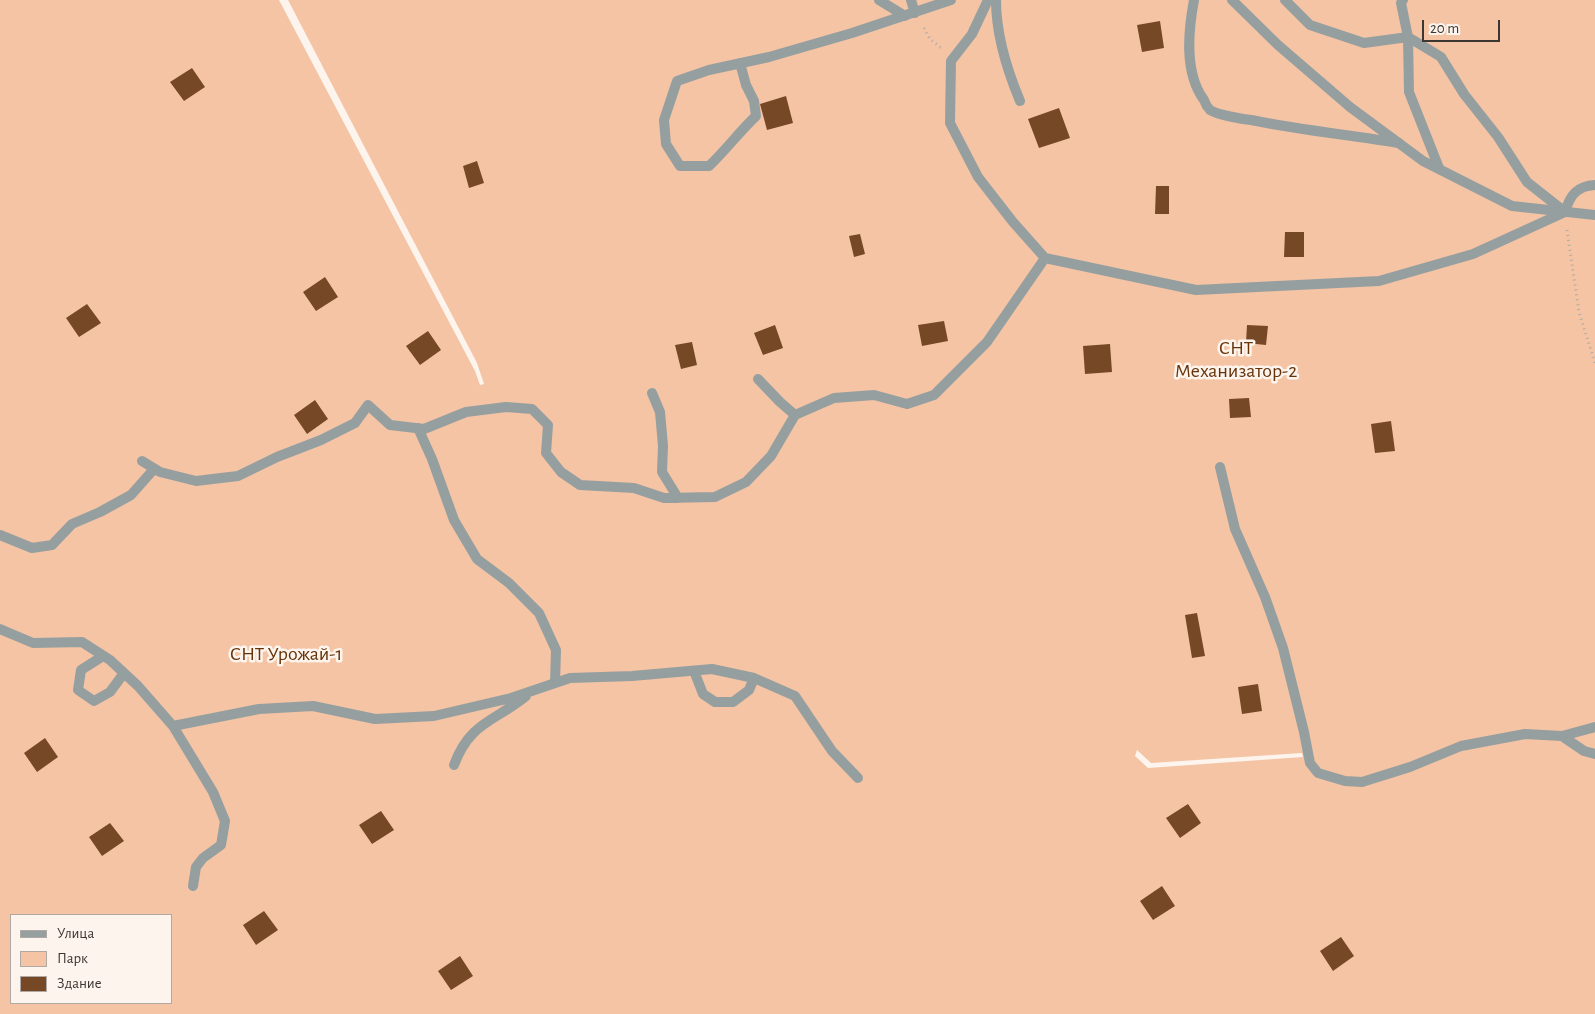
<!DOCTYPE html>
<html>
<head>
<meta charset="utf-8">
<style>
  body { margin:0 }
  #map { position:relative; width:1595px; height:1014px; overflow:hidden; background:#fdf4ed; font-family:"Alegreya Sans",sans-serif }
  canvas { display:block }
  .legend { position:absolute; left:10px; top:914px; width:162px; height:90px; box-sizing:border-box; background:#fdf4ed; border:1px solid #b0a8a3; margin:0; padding:6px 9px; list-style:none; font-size:15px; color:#3d3733 }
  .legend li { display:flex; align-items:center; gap:10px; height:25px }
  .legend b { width:25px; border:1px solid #b0a8a3 }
  .scale { position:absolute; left:1422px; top:20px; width:78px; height:22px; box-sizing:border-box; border:2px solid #3d3733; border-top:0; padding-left:6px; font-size:15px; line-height:18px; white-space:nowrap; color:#3d3733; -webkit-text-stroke:4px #fdf4ed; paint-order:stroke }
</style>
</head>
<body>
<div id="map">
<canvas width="1595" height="1014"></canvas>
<ul class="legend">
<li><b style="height:6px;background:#969fa0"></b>Улица</li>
<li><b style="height:14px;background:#f4c4a4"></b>Парк</li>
<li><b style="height:14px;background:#774826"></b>Здание</li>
</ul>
<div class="scale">20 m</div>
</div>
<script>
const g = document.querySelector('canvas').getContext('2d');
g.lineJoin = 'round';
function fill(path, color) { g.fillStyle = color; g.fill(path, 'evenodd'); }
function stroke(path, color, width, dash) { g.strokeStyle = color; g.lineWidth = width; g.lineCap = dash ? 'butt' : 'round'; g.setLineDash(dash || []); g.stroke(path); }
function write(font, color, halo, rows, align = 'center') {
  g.font = font + ' "Alegreya Sans",sans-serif'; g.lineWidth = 5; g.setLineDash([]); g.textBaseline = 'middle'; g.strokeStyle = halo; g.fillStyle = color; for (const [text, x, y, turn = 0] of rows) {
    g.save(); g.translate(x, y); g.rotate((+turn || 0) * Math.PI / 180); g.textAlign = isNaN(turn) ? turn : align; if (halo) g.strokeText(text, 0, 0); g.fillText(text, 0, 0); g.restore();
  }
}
fill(new Path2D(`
  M 0,0 L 279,0 L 475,371 L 480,385 L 484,384 L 477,363 L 288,0 L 1595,0 L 1595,1014 L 0,1014 ZM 1137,750 L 1151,763 L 1302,753 L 1303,757 L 1148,768 L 1135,756 ZM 11,915 L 171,915 L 171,1003 L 11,1003 Z`), '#f4c4a4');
fill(new Path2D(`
  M 1160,21 L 1164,48 L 1142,52 L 1137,25 Z
  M 192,68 L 205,87 L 184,101 L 170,82 Z
  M 786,96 L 793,123 L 767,130 L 760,104 Z
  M 1059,108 L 1070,138 L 1039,148 L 1028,119 Z
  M 477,161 L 484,183 L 469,188 L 463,166 Z
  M 1156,186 L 1169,186 L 1169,214 L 1155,214 Z
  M 1285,232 L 1304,232 L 1304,257 L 1284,257 Z
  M 860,234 L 865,254 L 854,257 L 849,236 Z
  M 325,277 L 338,297 L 316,311 L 303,292 Z
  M 87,304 L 101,323 L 79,337 L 66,318 Z
  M 944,321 L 948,341 L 922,346 L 918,325 Z
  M 775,325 L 783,348 L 763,355 L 754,333 Z
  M 1247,325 L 1268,326 L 1266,345 L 1246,343 Z
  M 428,331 L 441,350 L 420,365 L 406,346 Z
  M 692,342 L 697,365 L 681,369 L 675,345 Z
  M 1110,344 L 1112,372 L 1085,374 L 1083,346 Z
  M 1249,398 L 1251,417 L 1230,418 L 1229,399 Z
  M 315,400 L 328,419 L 307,434 L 294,415 Z
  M 1391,421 L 1395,451 L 1375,453 L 1371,424 Z
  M 1197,613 L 1205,656 L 1192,658 L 1185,615 Z
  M 1258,684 L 1262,711 L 1242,714 L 1238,687 Z
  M 45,738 L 58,757 L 37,772 L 24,753 Z
  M 1188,804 L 1201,823 L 1180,838 L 1166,818 Z
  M 381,811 L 394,830 L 372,844 L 359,825 Z
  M 110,823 L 124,841 L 102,856 L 89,837 Z
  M 1162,886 L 1175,906 L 1153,920 L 1140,901 Z
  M 264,911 L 278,930 L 256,945 L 243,925 Z
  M 1341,937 L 1354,956 L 1333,971 L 1320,951 Z
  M 460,956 L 473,976 L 451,990 L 438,971 Z`), '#774826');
stroke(new Path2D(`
  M 924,28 L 930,39 L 941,48
  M 1567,230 L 1579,312 L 1595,363`), '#b1a9a3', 3, [1, 4]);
stroke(new Path2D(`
  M 879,0 L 905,16
  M 911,0 L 915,13
  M 988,0 L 972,34 L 951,61 L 950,123 L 978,177 L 1013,222 L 1045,258 L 1196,290 L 1379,281 L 1473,254 L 1565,212 C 1570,195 1577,186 1595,185
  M 996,0 C 996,34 1007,70 1020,101
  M 1194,0 C 1188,32 1184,73 1204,100 C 1205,103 1208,108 1210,110 C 1218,115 1242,119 1251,120 C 1300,130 1350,135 1399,143
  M 1285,0 L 1310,25 L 1364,43 L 1408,37 L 1441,57 L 1464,94 L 1498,137 L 1527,182 L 1565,212
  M 1403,0 L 1401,3 L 1408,37 L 1409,92 L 1439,168
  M 740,63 L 746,85 L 754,101 L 756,116 C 739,132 726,150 709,166 L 680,166 L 666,144 L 664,120 L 677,81 L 709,70 L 769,57 L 852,33 L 951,0
  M 758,379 L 780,402 L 795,415
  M 652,393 L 660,412 L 663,446 L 662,472 L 678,498
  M 418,428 L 432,459 L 454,520 L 477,559 L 509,583 L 539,613 L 556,650 L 555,683
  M 142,461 L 160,472 L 196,481 L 238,476 L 277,457 L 321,440 L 355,423 L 368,405 L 390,425 L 424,429 L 466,412 L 506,407 L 532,409 L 548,425 L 546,453 L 561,472 L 580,485 L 634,488 L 664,498 L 715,497 L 746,482 L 771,456 L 795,415 L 834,398 L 874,395 L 907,404 L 934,395 L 987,342 L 1045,258
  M 1220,467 L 1235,529 L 1265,597 L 1283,648 L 1304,732 L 1310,763 L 1318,773 L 1345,781 L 1362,782 L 1410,767 L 1461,746 L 1525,734 L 1562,736 L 1595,727
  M 0,535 L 32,548 L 52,545 L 72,524 L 100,512 L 131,495 L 154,469
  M 0,629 L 33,643 L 82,642 L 110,660 L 138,686 L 173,726 L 213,792 L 225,821 L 221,845 L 203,858 L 196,867 L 193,886
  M 103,656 L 81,670 L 78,690 L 94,701 L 110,692 L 124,673
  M 694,671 L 703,694 L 715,702 L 733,702 L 749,690 L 754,678
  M 173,726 L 259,709 L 313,706 L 375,719 L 434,716 L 511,698 L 570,678 L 632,676 L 712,669 L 754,678 L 795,696 L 832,751 L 858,778
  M 1562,736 L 1584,751 L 1595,754
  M 454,765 C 470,722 494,722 526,696`), '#969fa0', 10);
stroke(new Path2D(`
  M 1232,0 L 1278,45 L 1350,107 L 1423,161 L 1512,206 L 1595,215`), '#969fa0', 10);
write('20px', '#67340a', '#fdf4ed', [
  ["СНТ",1236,348],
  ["Механизатор-2",1236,371],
  ["СНТ Урожай-1",286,654]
]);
</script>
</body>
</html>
